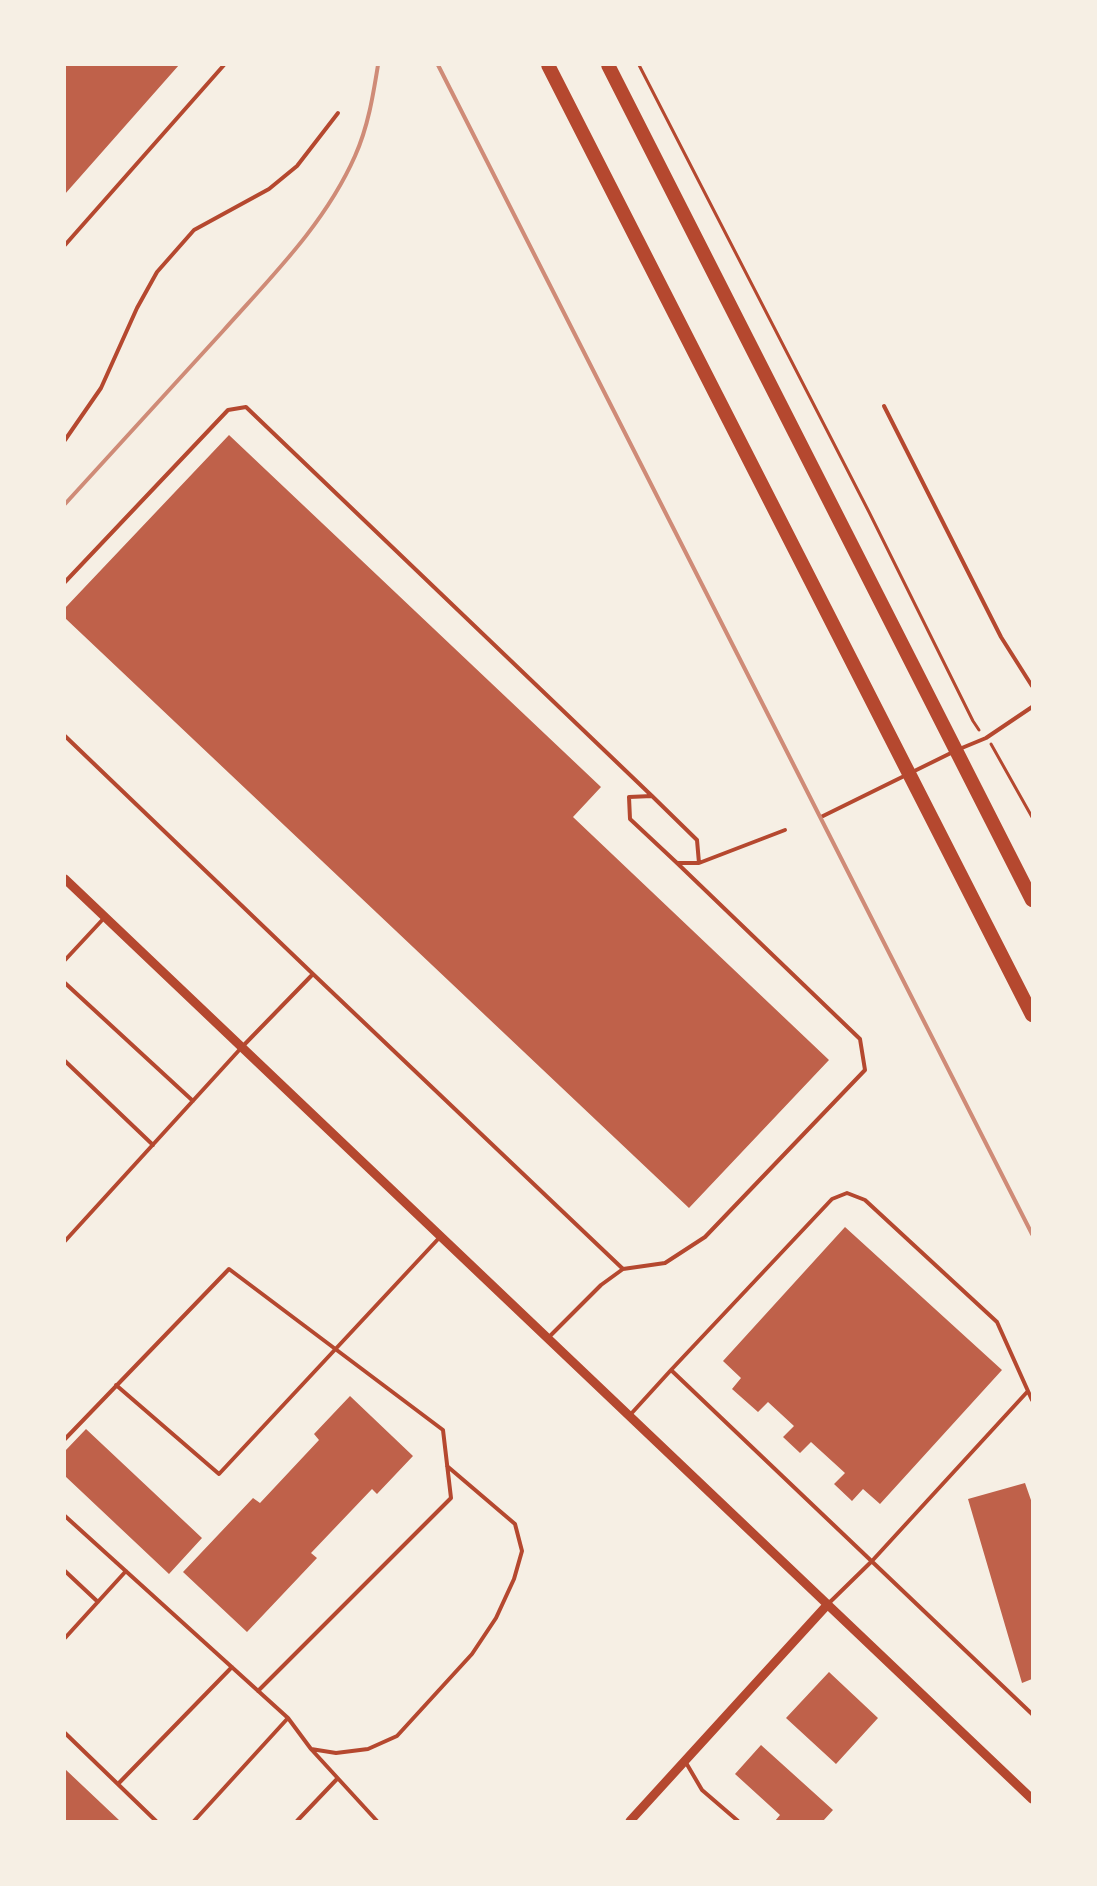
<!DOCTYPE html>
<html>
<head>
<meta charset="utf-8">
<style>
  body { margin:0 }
  #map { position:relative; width:1097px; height:1886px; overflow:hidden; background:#f6efe4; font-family:"Noto Serif",serif }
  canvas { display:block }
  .frame { position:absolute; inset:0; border:66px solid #f6efe4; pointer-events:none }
</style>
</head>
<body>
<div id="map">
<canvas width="1097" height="1886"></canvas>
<div class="frame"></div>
</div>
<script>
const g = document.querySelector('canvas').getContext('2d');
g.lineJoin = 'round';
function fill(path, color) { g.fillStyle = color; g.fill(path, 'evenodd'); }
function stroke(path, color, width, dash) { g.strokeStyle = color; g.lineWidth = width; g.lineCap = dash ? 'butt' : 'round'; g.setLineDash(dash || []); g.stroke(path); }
fill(new Path2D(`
  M 65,65 L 179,65 L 65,194 Z
  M 229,435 L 601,787 L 573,817 L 829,1060 L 689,1208 L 65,618 L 65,608 Z
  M 845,1227 L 1002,1370 L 880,1504 L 863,1489 L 852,1501 L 834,1484 L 845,1473 L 811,1442 L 800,1453 L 783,1437 L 794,1426 L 768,1402 L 758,1412 L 732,1389 L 741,1378 L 723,1361 Z
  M 350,1396 L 413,1456 L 377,1494 L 372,1489 L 311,1553 L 317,1558 L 247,1632 L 183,1572 L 253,1498 L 260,1503 L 319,1440 L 314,1434 Z
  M 86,1429 L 202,1538 L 169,1574 L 65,1476 L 65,1451 Z
  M 1025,1483 L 1032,1503 L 1032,1679 L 1022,1683 L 968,1499 Z
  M 829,1672 L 878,1718 L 836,1764 L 786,1718 Z
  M 761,1745 L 833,1810 L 823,1821 L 775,1821 L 780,1815 L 735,1774 Z
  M 65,1769 L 120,1821 L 65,1821 Z`), '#bf614a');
stroke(new Path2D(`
  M 639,65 L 869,512 L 973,721 L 979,730
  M 991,744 L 1032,817`), '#b5482f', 3);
stroke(new Path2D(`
  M 65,245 L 224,65
  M 884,406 L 1001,637 L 1032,686
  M 65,440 L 101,388 L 137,308 L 157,272 L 194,230 L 269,189 L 297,166 L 338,113
  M 65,582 L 228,410 L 246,407 L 652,796
  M 65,736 L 313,974
  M 821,817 L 957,750 L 986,738 L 1032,707
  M 699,863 L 697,840 L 652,796 L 629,797 L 630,819 L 677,863 L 699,863 L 785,830
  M 65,960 L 105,917
  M 65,983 L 193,1101
  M 65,1061 L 153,1145
  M 65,1241 L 242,1047 L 313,974 L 623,1269
  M 549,1337 L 601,1285 L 623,1269 L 665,1263 L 705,1237 L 865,1070 L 860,1039 L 677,863
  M 671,1370 L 832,1199 L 847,1193 L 865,1200 L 997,1322 L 1032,1400
  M 116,1385 L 219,1474 L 440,1237
  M 630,1415 L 671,1370 L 1032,1714
  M 65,1439 L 229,1269 L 443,1430 L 451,1498 L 258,1691
  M 65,1516 L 288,1718 L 311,1749 L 377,1821
  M 65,1571 L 98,1602
  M 828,1604 L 872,1561 L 1028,1391
  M 65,1638 L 126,1571
  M 65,1733 L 156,1821
  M 311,1749 L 336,1753 L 368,1749 L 397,1736 L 472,1654 L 496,1618 L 514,1579 L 522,1551 L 515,1524 L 447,1466
  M 685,1761 L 702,1790 L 738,1821
  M 118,1784 L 232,1667
  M 194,1821 L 288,1718
  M 297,1821 L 337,1779`), '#b5482f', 4);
stroke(new Path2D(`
  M 65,879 L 1032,1799
  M 630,1821 L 828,1604`), '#b5482f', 9);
stroke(new Path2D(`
  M 548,65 L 1032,1015
  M 608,65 L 1032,900`), '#b5482f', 14);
stroke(new Path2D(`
  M 438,65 L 1032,1234
  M 65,504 C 118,446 170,389 223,331 C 271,277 325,224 355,156 C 368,127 373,96 378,65`), '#cf8b77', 4);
</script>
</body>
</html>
